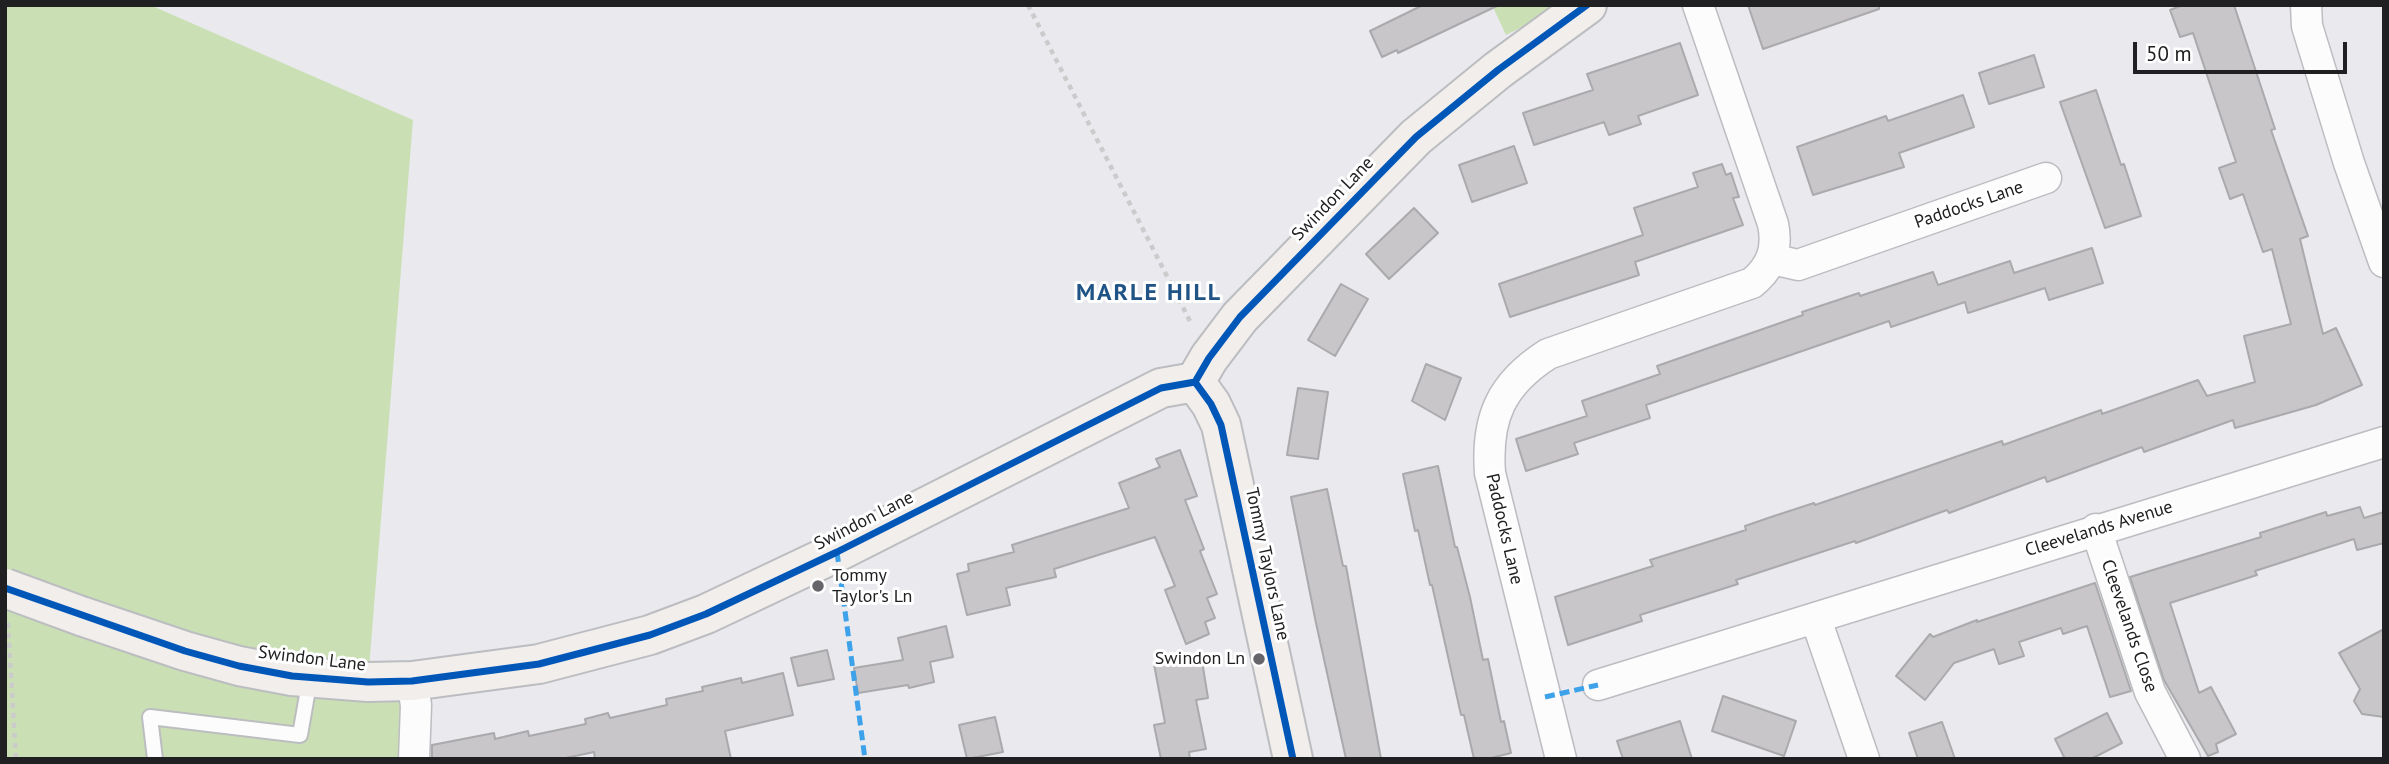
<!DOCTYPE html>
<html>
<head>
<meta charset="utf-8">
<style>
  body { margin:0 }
  #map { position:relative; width:2389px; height:764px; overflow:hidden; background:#e9e9ee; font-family:"PT Sans",sans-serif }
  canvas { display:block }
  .frame { position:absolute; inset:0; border:7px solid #202023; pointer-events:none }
  .scale { position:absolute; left:2133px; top:42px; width:214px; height:32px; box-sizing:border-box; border:4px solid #202023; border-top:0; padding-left:9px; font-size:21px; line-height:24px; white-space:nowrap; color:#202023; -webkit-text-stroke:5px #fff; paint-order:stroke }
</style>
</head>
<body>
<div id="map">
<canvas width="2389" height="764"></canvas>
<div class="frame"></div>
<div class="scale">50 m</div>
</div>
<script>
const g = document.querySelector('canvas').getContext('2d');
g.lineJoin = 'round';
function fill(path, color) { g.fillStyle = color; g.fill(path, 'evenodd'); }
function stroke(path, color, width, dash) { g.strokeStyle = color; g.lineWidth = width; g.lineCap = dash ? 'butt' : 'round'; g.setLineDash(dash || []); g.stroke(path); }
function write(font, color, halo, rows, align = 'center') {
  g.font = font + ' "PT Sans",sans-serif'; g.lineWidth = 6; g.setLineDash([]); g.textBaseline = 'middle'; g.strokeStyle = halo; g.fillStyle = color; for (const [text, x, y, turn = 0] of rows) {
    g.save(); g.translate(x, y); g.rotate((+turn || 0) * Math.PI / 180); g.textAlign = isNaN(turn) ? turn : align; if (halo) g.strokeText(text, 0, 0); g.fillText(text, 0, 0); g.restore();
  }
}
fill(new Path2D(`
  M 5,5 L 150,5 L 413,120 L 368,681 L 412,681 L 414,759 L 5,759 Z
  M 1492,5 L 1566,5 L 1506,35 Z`), '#cae0b4');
const building = new Path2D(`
  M 1423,5 L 1499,5 L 1398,53 L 1397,50 L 1382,57 L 1370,31 Z
  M 1748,5 L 1879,5 L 1879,9 L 1763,49 Z
  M 2183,5 L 2234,5 L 2275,129 L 2271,130 L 2308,236 L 2300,239 L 2323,334 L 2336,328 L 2362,385 L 2316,405 L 2235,428 L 2233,420 L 2144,452 L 2142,447 L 2047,482 L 2045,477 L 1949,513 L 1947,510 L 1856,543 L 1855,541 L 1736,580 L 1738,584 L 1640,615 L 1642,621 L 1568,645 L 1555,597 L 1653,566 L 1650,560 L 1746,530 L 1745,526 L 1771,517 L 1814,503 L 1815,505 L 2002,441 L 2003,445 L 2101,410 L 2102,414 L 2198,380 L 2207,396 L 2255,382 L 2244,336 L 2291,324 L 2272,249 L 2263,252 L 2243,194 L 2230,199 L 2219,168 L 2236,162 L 2193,33 L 2180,37 L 2170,10 Z
  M 1680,43 L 1698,95 L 1638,116 L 1641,124 L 1609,135 L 1604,122 L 1534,145 L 1523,113 L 1593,90 L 1587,74 Z
  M 2034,55 L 2044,87 L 1989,104 L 1979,73 Z
  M 2096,90 L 2121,165 L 2124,164 L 2141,216 L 2105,228 L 2060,102 Z
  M 1963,95 L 1974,127 L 1899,153 L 1904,167 L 1813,195 L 1797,147 L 1886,116 L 1888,121 Z
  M 1514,146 L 1527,183 L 1472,202 L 1459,165 Z
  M 1722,164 L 1726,175 L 1731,173 L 1739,197 L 1733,198 L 1743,225 L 1635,262 L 1639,275 L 1510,317 L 1499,284 L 1643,235 L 1634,208 L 1698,187 L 1693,173 Z
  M 1414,208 L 1438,233 L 1389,279 L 1366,254 Z
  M 2092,248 L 2103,283 L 2049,300 L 2045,288 L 1968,313 L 1965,302 L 1891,327 L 1889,321 L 1646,405 L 1650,418 L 1574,443 L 1578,454 L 1526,471 L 1516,439 L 1587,416 L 1582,401 L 1660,374 L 1657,366 L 1803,315 L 1802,312 L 1859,293 L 1860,296 L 1933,272 L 1938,285 L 2010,261 L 2014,273 Z
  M 1341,284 L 1368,299 L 1335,356 L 1308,340 Z
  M 1426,364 L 1461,378 L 1445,420 L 1412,401 Z
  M 1298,388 L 1328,392 L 1318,459 L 1287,455 Z
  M 1180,450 L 1197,496 L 1185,500 L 1204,549 L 1200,551 L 1217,594 L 1207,598 L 1215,618 L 1205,622 L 1209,634 L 1186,644 L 1165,590 L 1175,586 L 1155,537 L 1054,569 L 1056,577 L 1006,588 L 1010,605 L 967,615 L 957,574 L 969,571 L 968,564 L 1014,552 L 1012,545 L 1129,508 L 1119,483 L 1160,467 L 1156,459 Z
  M 1438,466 L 1455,547 L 1457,547 L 1470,597 L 1483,660 L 1488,659 L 1501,722 L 1504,721 L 1511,753 L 1487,759 L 1474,759 L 1464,715 L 1461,715 L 1432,585 L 1430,585 L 1418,530 L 1415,531 L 1403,474 Z
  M 1327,489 L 1343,566 L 1346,566 L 1381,759 L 1346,759 L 1316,623 L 1291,497 Z
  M 2360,507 L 2364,518 L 2384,512 L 2384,543 L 2357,550 L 2354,539 L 2255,571 L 2257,575 L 2170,603 L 2199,693 L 2211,687 L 2236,734 L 2216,744 L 2218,752 L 2208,756 L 2164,680 L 2130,577 L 2261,537 L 2260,533 L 2326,512 L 2327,516 Z
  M 2095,583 L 2131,691 L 2110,697 L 2087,626 L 2063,634 L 2061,628 L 2019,642 L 2024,656 L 1999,664 L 1994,649 L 1954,663 L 1925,700 L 1896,676 L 1930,634 L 1933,637 L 1977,620 L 1977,622 Z
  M 946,626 L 953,657 L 930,662 L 934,682 L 909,688 L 908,685 L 858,693 L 854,668 L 903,660 L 898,638 Z
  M 2384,629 L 2384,717 L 2362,714 L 2354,701 L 2360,689 L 2339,653 Z
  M 827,650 L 834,679 L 798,686 L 791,658 Z
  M 1201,655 L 1208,698 L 1196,700 L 1206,749 L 1189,752 L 1190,759 L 1161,759 L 1154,725 L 1165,723 L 1154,664 Z
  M 783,673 L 793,715 L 725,731 L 731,759 L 595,759 L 594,752 L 561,759 L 432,759 L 432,745 L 494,733 L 495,739 L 528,731 L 529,736 L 586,724 L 585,719 L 608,713 L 610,718 L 667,705 L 666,699 L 703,691 L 702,687 L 741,678 L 742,683 Z
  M 1723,696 L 1796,721 L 1784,756 L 1712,731 Z
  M 2107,713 L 2122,743 L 2091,759 L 2065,759 L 2055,739 Z
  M 995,717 L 1003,752 L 967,759 L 959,725 Z
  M 1680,721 L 1692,759 L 1623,759 L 1617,741 Z
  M 1942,722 L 1955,759 L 1918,759 L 1909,733 Z`);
fill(building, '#c8c6c9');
stroke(building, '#aaa9ab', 2);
const lane = new Path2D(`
  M 155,759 L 150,717 L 300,735 L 310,678`);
const street = new Path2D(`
  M 2306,5 L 2307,26 L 2349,163 L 2384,262
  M 1772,259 L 1798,265 L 2046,178
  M 2096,529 L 2150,692 L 2185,759
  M 1816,619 L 1864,759
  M 412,681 L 416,705 L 414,759
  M 1598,685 L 2384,442
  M 1561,759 L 1490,473 C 1486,418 1501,384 1548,354 L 1752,283 C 1772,267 1778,248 1773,224 L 1698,5`);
const secondary = new Path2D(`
  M 1195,382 L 1209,358 L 1240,317 L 1416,137 L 1498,70 L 1587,5
  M 1195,382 L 1211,404 L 1221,425 L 1293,759
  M 81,616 L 185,651 L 239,666 L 292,676 L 368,682 L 412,681 L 539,664 L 650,635 L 706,614 L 837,552 L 1161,388 L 1195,382`);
stroke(lane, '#bcbdc0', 18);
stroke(street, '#bcbdc0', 33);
stroke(secondary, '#bcbdc0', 42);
stroke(new Path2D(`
  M 1028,5 L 1192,325
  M 8,623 L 16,759`), '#cbcbcb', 4.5, [5, 5]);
stroke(lane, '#fcfcfc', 14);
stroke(street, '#fcfcfc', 30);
stroke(secondary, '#f1eeec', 38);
const secondaryBridge = new Path2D(`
  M 5,588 L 81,616`);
stroke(secondaryBridge, '#bcbdc0', 42, []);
stroke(secondaryBridge, '#f1eeec', 38);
stroke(new Path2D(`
  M 837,552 L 865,759
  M 1545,697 L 1598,685`), '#3da2ea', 5, [10, 5]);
stroke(new Path2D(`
  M 1195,382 L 1209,358 L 1240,317 L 1416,137 L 1498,70 L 1587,5
  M 1195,382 L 1211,404 L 1221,425 L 1293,759
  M 5,588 L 185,651 L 239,666 L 292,676 L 368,682 L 412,681 L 539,664 L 650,635 L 706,614 L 837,552 L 1161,388 L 1195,382`), '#0057b8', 7);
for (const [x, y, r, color] of [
  [818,586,7,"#66666a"],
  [1259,659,7,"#66666a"]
]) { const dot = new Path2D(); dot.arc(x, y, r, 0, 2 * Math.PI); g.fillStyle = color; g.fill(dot); stroke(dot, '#fff', 2.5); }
write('18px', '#202023', '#fff', [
  ["Swindon Lane",1333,199,-46],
  ["Paddocks Lane",1969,205,-19],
  ["Swindon Lane",864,521,-27],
  ["Paddocks Lane",1504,529,77],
  ["Cleevelands Avenue",2099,529,-17],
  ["Tommy Taylors Lane",1267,564,78],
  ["Cleevelands Close",2129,626,71],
  ["Swindon Lane",312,659,7]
]);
write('18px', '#202023', '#fff', [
  ["Tommy",832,576],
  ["Taylor's Ln",832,597],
  ["Swindon Ln",1245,659,"right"]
], 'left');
g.letterSpacing = '2px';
write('bold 24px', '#205486', '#fff', [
  ["MARLE HILL",1149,293]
]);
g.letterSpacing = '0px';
</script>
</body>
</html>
